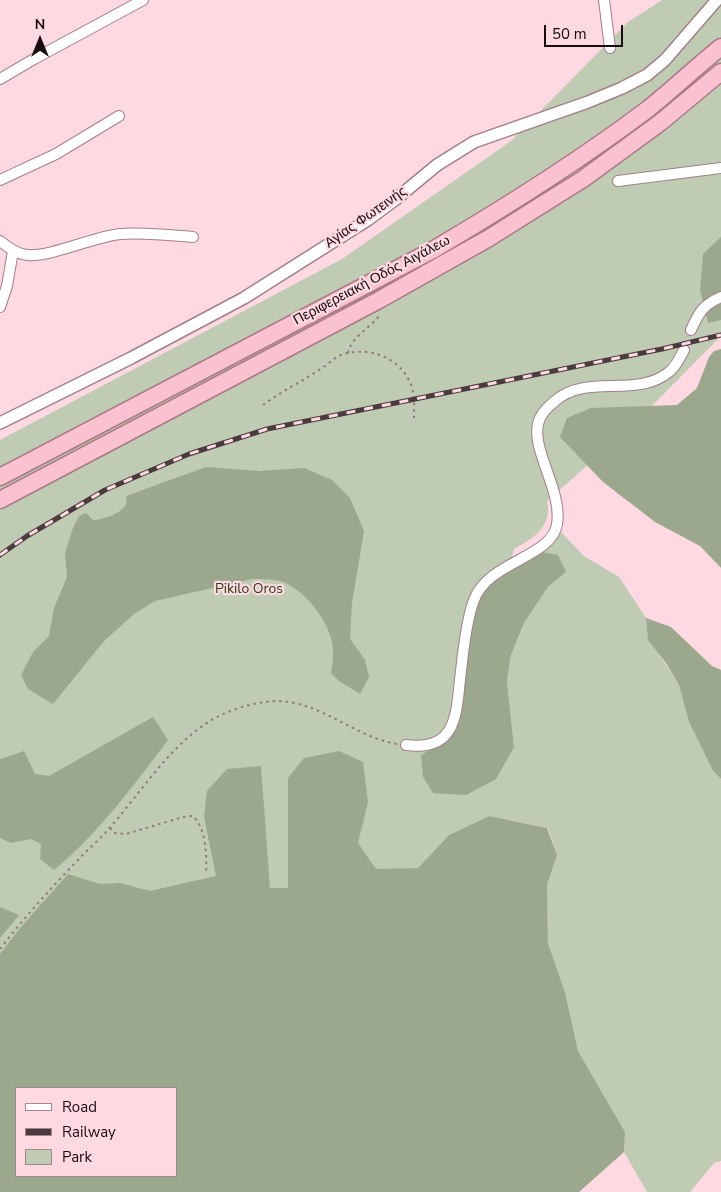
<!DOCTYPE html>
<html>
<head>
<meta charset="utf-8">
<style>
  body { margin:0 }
  #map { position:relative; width:721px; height:1192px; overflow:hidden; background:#fed9e2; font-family:"Nunito Sans",sans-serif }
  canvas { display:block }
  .legend { position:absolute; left:15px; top:1087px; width:162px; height:90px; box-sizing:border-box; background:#fed9e2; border:1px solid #a2878e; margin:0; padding:6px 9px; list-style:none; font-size:15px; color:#180c0f }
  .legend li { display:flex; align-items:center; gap:10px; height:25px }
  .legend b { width:25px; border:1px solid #a2878e }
  .north { position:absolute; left:15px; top:15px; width:50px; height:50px; -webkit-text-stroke:4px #fed9e2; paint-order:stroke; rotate:0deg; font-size:14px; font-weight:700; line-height:20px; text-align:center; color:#180c0f }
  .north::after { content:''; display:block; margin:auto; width:18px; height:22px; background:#180c0f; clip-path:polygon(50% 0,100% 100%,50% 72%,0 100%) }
  .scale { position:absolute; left:544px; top:25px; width:79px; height:22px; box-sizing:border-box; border:2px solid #180c0f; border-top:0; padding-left:6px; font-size:15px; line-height:18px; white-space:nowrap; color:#180c0f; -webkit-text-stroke:4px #fed9e2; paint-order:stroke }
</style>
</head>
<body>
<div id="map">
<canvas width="721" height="1192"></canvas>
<ul class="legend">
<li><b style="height:6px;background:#fff"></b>Road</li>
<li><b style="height:6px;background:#4b3a3e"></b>Railway</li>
<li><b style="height:14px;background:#bfcbb2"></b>Park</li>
</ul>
<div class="north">N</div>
<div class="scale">50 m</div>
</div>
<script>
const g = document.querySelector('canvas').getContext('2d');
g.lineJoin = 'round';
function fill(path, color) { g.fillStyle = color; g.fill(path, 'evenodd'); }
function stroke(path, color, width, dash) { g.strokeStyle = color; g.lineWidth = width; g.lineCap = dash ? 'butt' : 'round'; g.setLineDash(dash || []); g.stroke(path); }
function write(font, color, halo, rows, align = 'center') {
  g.font = font + ' "Nunito Sans",sans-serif'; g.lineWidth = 4.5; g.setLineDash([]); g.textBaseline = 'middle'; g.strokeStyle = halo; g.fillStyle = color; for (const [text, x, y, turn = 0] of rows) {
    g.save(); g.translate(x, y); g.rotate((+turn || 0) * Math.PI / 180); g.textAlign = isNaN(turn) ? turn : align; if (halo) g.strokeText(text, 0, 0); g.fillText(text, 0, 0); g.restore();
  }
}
fill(new Path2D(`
  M 662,0 L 721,0 L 721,336 L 630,428 L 547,501 C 553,526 533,539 514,549 L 461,789 L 457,794 L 466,795 L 514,747 L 507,681 L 511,655 L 524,623 L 548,587 L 566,572 L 542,552 L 554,542 L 561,532 L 584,556 L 619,577 L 646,618 L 648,637 L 679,685 L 689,722 L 713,771 L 721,779 L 721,1161 L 715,1162 L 690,1192 L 647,1192 L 624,1152 L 625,1132 L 578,1051 L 565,992 L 548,943 L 547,885 L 557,855 L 548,828 L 489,816 L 449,835 L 418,868 L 288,877 L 288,888 L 270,888 L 269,875 L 0,1020 L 0,440 L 342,259 L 511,141 L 628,22 Z`), '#bfcbb2');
fill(new Path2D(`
  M 721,237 L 721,320 L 708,323 L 700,290 L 703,254 Z
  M 721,349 L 721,568 L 700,546 L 655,522 L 603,482 L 560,437 L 567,418 L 591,408 L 677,405 L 697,388 L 709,357 L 714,351 Z
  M 206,467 L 259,471 L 304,468 L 332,480 L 350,498 L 364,531 L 352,603 L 350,639 L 365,660 L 369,677 L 360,694 L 339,681 L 331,673 C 333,664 334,651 332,642 C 328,620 304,590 283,582 C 273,579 263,579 252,579 L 155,601 L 134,614 L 104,641 L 53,704 L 28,689 L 21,675 L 33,652 L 49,636 L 54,608 L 67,577 L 65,553 L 73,528 L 79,516 L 86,513 L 93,520 C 102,520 123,513 126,504 C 127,503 126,497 126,496 Z
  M 542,552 L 558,555 L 566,572 L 548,587 L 524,623 L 511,655 L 507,681 L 514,747 L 496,779 L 466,795 L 433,793 L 423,777 L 421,755 L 447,740 L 478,600 L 487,585 L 497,576 Z
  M 646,618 L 671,627 L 712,666 L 721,670 L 721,779 L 713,771 L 689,722 L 679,685 L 666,663 L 648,640 Z
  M 153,717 L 168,740 C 133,786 99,833 54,870 L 40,859 L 41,844 L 31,839 L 11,843 L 0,838 L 0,759 L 24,751 L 35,774 L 49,776 Z
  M 339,751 L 363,762 L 368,802 L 358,843 L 376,869 L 418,868 L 449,835 L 489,816 L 547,828 L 557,855 L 547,885 L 548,943 L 565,992 L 578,1051 L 625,1132 L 624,1152 L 579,1192 L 0,1192 L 0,954 L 20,928 L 68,874 L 100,884 L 120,883 L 150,891 L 216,876 L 204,817 L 207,791 L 227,769 L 261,766 L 270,888 L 288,888 L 288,778 L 304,758 ZM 16,1088 L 176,1088 L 176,1176 L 16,1176 Z
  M 0,907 L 19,915 L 0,938 Z`), '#9ba88d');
stroke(new Path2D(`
  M 684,350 L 691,330`), '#dcbac2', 10, [10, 5]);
const minor = new Path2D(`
  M 604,0 L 610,48
  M 0,79 L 34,59 L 143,0
  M 0,180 L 56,154 L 119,116
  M 618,181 L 721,168
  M 0,241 C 8,247 16,254 27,255 C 52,257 92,237 120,234 C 144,232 169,235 193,237
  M 0,307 L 7,286 L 13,251
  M 691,330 C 699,312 703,305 721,297
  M 406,745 C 460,752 456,709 461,671 C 463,652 467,618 474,600 C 488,561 552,558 557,524 C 563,489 527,445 540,418 C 543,412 550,405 555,401 C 587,373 636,399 669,372 C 676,367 680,357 684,350`);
const tertiary = new Path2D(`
  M 0,423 L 131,358 L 244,298 L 369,219 L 396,199 L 437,165 L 474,142 L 588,102 L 622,88 L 647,75 L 665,60 L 717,0`);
const trunk = new Path2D(`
  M 0,477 L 431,251 C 506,207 579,161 648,109 C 673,89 696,67 721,47
  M 0,500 L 379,300 L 489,238 L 583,179 L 661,122 L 721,72`);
stroke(minor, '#a18088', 12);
stroke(tertiary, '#a18088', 14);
stroke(trunk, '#aa7985', 19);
stroke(new Path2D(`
  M 348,353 C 351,337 370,328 379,316
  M 263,405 C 282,391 303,381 322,368 C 329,364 333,358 341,355 C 369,345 403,358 412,388 C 415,398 414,408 414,418
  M 110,828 L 114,833 L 126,834 L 183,817 L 193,816 C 206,828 207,856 206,873
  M 0,949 C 24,918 50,889 78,860 C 87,850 98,841 107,831 C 138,796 164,754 201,727 C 221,712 251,702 276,701 C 321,701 354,737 397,744`), '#91787e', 2, [2.5, 4]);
stroke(minor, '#fff', 10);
stroke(tertiary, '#fff', 11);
stroke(trunk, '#fac2d0', 16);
const rail = new Path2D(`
  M 0,555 L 27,536 L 105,490 L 189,454 L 267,429 L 662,349 L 721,335`);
stroke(rail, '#4b3a3e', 5);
stroke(rail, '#fed9e2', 3, [9]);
write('14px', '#180c0f', '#fed9e2', [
  ["Αγίας Φωτεινής",366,218,-35],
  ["Περιφερειακή Οδός Αιγάλεω",372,281,-28]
]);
write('14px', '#2f4014', '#fed9e2', [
  ["Pikilo Oros",249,590]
]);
</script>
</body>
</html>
